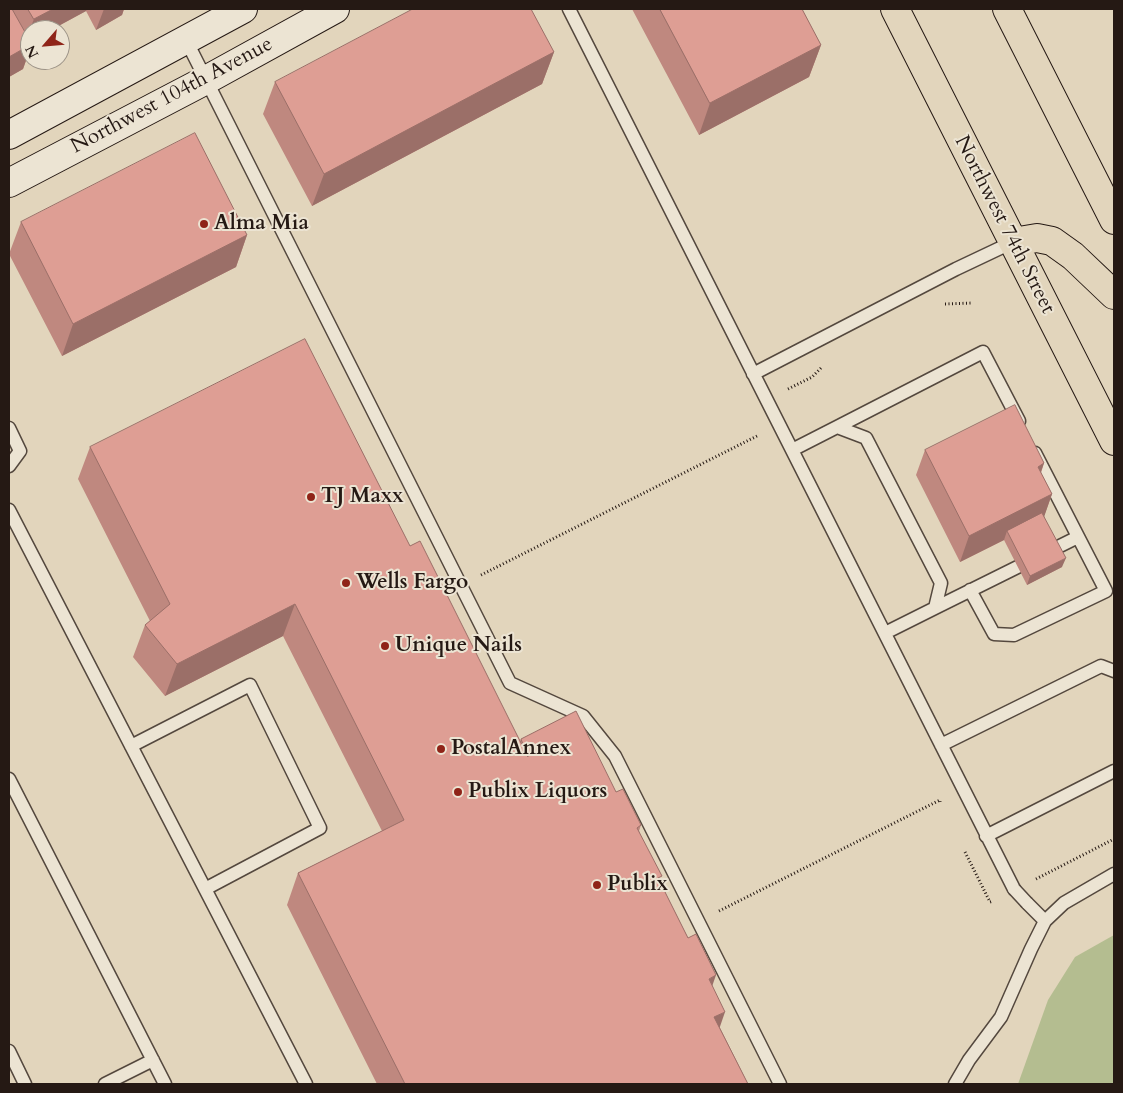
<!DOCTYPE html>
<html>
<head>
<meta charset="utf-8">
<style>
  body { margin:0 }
  #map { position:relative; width:1123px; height:1093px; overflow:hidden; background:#e2d5bc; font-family:Cardo,serif }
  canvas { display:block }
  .frame { position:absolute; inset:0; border:10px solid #251914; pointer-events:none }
  .north { position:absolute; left:20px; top:20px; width:50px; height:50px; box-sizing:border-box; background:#ece4d3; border:1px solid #9c9387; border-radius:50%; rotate:243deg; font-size:14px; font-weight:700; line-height:20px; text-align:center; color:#251914 }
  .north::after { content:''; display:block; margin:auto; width:18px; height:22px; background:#8f2418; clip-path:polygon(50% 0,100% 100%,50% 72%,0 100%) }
</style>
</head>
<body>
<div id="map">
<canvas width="1123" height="1093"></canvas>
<div class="frame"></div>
<div class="north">N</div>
</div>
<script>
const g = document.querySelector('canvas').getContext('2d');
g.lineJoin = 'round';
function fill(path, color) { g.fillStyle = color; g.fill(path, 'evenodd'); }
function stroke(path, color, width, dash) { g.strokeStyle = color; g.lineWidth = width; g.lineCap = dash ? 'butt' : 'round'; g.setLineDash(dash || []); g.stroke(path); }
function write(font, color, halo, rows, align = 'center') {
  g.font = font + ' Cardo,serif'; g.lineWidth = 4; g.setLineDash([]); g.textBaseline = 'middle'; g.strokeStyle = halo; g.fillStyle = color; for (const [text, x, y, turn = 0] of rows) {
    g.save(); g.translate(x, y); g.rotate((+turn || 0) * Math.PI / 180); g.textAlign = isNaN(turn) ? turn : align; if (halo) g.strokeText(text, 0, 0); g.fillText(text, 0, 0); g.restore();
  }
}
fill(new Path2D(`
  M 1114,935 L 1114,1084 L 1018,1084 L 1048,1000 L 1075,957 Z`), '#b4bd90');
const lane = new Path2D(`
  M 569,9 L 1014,889
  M 186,40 L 510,683 L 583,716 L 615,756 L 780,1084
  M 753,374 L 956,269 L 1013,242
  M 837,427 L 983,352 L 1019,421
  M 9,428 L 20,451 L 9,466
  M 792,450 L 837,427 L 866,438 L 941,583 L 935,608 L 885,633
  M 9,510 L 306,1084
  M 970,590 L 994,634 L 1014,635 L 1106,591 L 1035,453
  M 935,608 L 1078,537
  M 941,745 L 1101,666 L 1114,671
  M 131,746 L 250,685 L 320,828 L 205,889
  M 9,779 L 165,1084
  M 986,836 L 1114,771
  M 1027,903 L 1045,921
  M 9,1051 L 25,1084
  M 105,1084 L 153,1060
  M 955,1084 L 969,1060 L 1001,1017 L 1031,949 L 1045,921 L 1064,903 L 1114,874`);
const secondary = new Path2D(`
  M 9,135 L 243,9
  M 9,183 L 206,80 L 335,9`);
const primary = new Path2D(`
  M 895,9 L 1114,441
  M 1007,9 L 1114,220
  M 1013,242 L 1037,238 L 1052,241 L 1073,256 L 1114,295`);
stroke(lane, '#54483e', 15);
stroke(secondary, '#251914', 30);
stroke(primary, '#251914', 30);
stroke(new Path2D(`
  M 945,304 L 973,303
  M 788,389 L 812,377 L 822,367
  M 481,575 L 759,435
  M 965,852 L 990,902 L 993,901
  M 1036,879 L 1114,839
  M 719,911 L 940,800 L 940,802`), '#251914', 3, [1, 2.5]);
stroke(lane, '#ece4d3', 12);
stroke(secondary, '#ece4d3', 28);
stroke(primary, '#e2d5bc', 28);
const laneBridge = new Path2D(`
  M 1014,889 L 1027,903`);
stroke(laneBridge, '#54483e', 15, []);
stroke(laneBridge, '#ece4d3', 12);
fill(new Path2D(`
  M 9,9 L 124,9 L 122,15 L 96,30 L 86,11 L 51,30 L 30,30 L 30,49 L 23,69 L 9,77 Z
  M 632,9 L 802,9 L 821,45 L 809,77 L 699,135 Z
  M 554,52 L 542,84 L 312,206 L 263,114 L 275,82 Z
  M 21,222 L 247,235 L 236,267 L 62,356 L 9,254 Z
  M 90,447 L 410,546 L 520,741 L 521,739 L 616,792 L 641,825 L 639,831 L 660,882 L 712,986 L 720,1028 L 748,1084 L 377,1084 L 287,905 L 298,873 L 382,831 L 283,636 L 165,696 L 133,657 L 145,625 L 150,621 L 78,479 Z
  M 925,450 L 1044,463 L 1041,473 L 1052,494 L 1044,516 L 1062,567 L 1027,585 L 1004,540 L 960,562 L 916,475 Z`), '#bf887f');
fill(new Path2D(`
  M 53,9 L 87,9 L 86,11 L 51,30 L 30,30 L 30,41 L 24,44 L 34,19 Z
  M 104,9 L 124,9 L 122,15 L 96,30 Z
  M 30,45 L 30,49 L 23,69 L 9,77 L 9,57 Z
  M 821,45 L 809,77 L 699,135 L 710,103 Z
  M 554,52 L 542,84 L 312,206 L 324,174 Z
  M 247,235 L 236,267 L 62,356 L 73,324 Z
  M 1044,463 L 1035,488 L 1038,467 Z
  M 1052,494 L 1043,520 L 1007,531 L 1004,540 L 960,562 L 969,536 Z
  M 1066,558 L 1062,567 L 1027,585 L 1030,576 Z
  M 295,604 L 283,636 L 165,696 L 177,664 Z
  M 716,975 L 705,1007 L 709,979 Z
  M 725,1012 L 714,1044 L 714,1017 Z`), '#9b6f68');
const building = new Path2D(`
  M 9,9 L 12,9 L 30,41 L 30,45 L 9,57 Z
  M 28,9 L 53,9 L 34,19 Z
  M 413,9 L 531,9 L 554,52 L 324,174 L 275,82 Z
  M 660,9 L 802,9 L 821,45 L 710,103 Z
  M 195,133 L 247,235 L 73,324 L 21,222 Z
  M 305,339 L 410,546 L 420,541 L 528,757 L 521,739 L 576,711 L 616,792 L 623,789 L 641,825 L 637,828 L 662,876 L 658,878 L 688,938 L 696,934 L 716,975 L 709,979 L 725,1012 L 714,1017 L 748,1084 L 405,1084 L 298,873 L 404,820 L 295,604 L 177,664 L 145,625 L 170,604 L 90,447 Z
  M 1015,405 L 1044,463 L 1038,467 L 1052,494 L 969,536 L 925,450 Z
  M 1042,513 L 1066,558 L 1030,576 L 1007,531 Z`);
fill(building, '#de9e94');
stroke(building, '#9b6f68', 1);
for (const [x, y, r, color] of [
  [204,224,5,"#8f2418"],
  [311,497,5,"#8f2418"],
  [346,583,5,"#8f2418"],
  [385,646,5,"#8f2418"],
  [441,749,5,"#8f2418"],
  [458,792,5,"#8f2418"],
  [597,885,5,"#8f2418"]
]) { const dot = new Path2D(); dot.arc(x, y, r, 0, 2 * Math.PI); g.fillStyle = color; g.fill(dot); stroke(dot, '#ece4d3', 2); }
write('21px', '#251914', '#ece4d3', [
  ["Northwest 104th Avenue",172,96,-28],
  ["Northwest 74th Street",1004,225,63]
]);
write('bold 21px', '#251914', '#ece4d3', [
  ["Alma Mia",214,224],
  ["TJ Maxx",321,497],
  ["Wells Fargo",356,583],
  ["Unique Nails",395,646],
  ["PostalAnnex",451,749],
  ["Publix Liquors",468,792],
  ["Publix",607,885]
], 'left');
</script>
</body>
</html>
